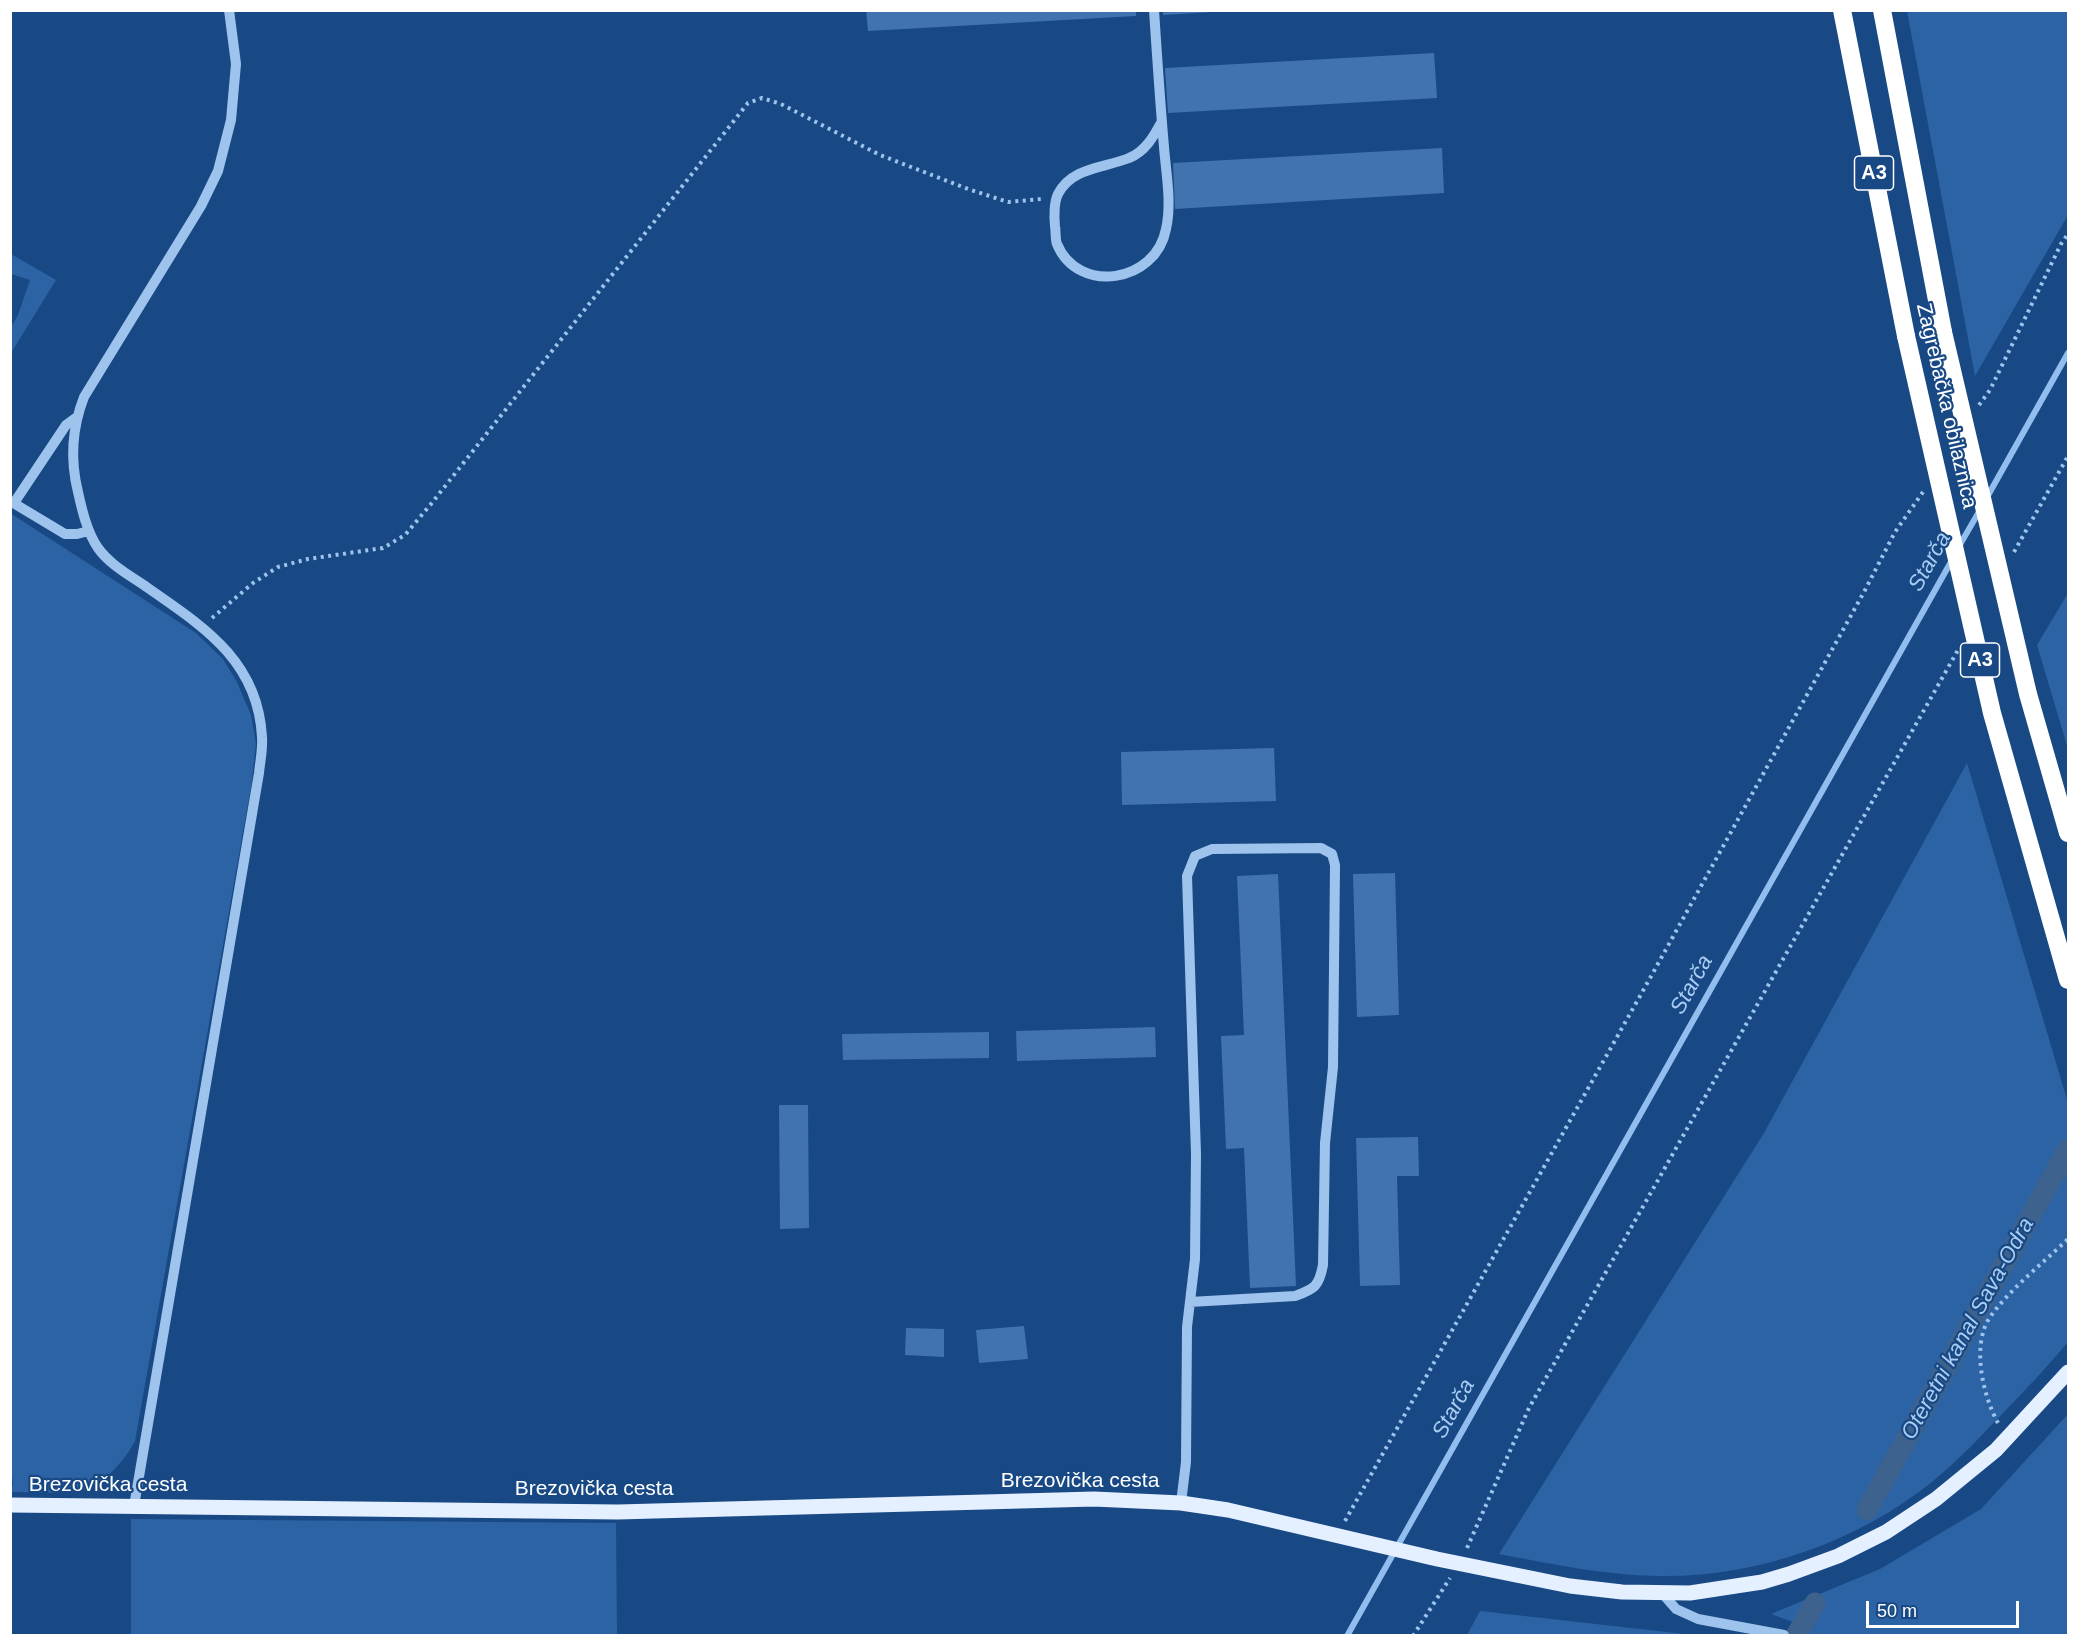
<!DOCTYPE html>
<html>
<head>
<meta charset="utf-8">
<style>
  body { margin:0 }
  #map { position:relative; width:2079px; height:1646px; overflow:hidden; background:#184985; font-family:Arial,sans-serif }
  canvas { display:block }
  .frame { position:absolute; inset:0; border:12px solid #fff; pointer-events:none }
  .scale { position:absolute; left:1866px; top:1601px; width:153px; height:27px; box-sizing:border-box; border:3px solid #fff; border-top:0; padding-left:8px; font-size:18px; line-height:21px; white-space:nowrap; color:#fff; -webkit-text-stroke:4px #184985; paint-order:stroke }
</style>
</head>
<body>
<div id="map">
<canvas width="2079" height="1646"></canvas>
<div class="frame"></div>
<div class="scale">50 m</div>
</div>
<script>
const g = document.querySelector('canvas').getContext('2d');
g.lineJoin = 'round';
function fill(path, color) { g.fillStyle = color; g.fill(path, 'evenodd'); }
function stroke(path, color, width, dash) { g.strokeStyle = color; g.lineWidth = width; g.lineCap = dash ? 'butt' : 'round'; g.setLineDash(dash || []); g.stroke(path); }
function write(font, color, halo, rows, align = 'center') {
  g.font = font + ' Arial,sans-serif'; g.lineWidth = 4.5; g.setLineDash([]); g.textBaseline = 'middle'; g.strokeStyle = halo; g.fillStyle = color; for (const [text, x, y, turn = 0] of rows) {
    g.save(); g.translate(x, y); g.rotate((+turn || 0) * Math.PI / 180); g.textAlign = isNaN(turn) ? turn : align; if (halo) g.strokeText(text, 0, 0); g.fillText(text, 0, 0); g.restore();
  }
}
fill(new Path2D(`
  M 1907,11 L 2068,11 L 2068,215 L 1975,376 Z
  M 11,254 L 56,280 L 11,353 L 11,327 L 18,315 L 30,280 L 11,274 Z
  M 10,513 L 196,633 L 223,659 L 237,682 L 251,715 L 256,744 L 251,787 L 135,1441 C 125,1460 106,1482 85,1490 C 69,1495 29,1492 11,1492 L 11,1486 L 13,1485 L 10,1456 Z
  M 2068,593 L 2068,749 L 2037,645 Z
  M 1967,763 L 2068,1103 L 2068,1342 C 2049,1365 2028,1387 2007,1409 C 1983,1434 1959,1460 1932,1482 C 1856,1543 1754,1578 1657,1576 C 1604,1575 1551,1564 1499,1554 L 1764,1133 Z
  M 2068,1414 L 2068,1635 L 1799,1635 L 1804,1626 L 1771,1614 L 1880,1569 L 1981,1509 Z
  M 131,1519 L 616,1523 L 617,1635 L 131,1635 Z
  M 1480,1611 L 1676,1633 L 1688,1635 L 1467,1635 Z`), '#2b63a4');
stroke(new Path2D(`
  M 1986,499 L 2068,353
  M 1958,548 L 1980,510
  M 1347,1636 L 1952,560`), '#91beef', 6);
stroke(new Path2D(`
  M 1867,1510 L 2068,1149
  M 1796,1636 L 1815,1603`), '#3e628e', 21);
fill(new Path2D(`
  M 866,10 L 1136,10 L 1136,16 L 868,31 Z
  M 1163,10 L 1211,10 L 1211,12 L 1163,15 Z
  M 1434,53 L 1437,98 L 1168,113 L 1165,68 Z
  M 1442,148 L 1444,193 L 1175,209 L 1173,163 Z
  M 1274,748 L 1276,801 L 1122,805 L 1121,752 Z
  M 1395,873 L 1399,1015 L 1357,1017 L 1353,874 Z
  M 1278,874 L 1296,1286 L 1250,1288 L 1244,1148 L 1226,1149 L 1221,1036 L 1244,1035 L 1237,876 Z
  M 1155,1027 L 1156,1057 L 1017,1061 L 1016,1031 Z
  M 989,1032 L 989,1058 L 843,1060 L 842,1034 Z
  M 779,1105 L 808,1105 L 809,1228 L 780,1229 Z
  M 1418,1137 L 1419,1176 L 1397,1176 L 1400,1285 L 1360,1286 L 1356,1138 Z
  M 1024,1326 L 1028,1359 L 979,1363 L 976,1330 Z
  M 906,1328 L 944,1329 L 944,1357 L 905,1355 Z`), '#4173af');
stroke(new Path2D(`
  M 1979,405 L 1990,390 L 2061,244 L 2068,234
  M 2014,552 L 2068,456
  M 212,618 L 253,583 L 278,567 L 308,559 L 383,548 L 405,535 L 431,504 L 748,103 L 762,98 L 781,104 L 880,155 L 968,189 L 1008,202 L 1042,199
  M 1998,1423 C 1983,1396 1971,1345 1990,1317 C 2011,1288 2042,1264 2068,1239
  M 1345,1521 L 1649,980 L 1864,592 L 1895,532 L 1923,492
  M 1467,1548 L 1529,1408 L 1958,650
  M 1413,1636 L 1450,1578`), '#9ec3ec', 4, [3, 4.5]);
stroke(new Path2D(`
  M 1154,10 C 1157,56 1160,101 1164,147 C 1166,173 1172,203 1166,229 C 1156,283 1078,295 1057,244 C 1055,239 1056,231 1055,226 C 1054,217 1054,202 1058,194 C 1072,167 1105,168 1129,158 C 1145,152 1154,136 1162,121
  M 10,501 L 65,534 L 77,534 L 89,531
  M 14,503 L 66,425 L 77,417
  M 1181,1503 L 1186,1462 L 1187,1327 L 1195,1259 L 1196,1154 L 1187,876 L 1195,856 L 1212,849 L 1321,848 L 1332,854 L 1335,865 L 1333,1067 L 1325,1143 L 1323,1265 C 1319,1286 1315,1289 1295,1296 L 1190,1302
  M 134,1506 L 259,773 C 260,762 263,749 262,737 C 258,661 204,627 148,588 C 131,576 110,565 98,548 C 87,532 82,510 78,492 C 70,460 72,428 84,397 L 201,206 L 218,171 L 231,120 L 236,64 L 229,10
  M 1662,1593 L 1676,1609 L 1698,1619 L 1784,1635`), '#9ec3ec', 10);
stroke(new Path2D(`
  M 10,1505 L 618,1512 L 1094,1499 L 1181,1503 L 1228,1510 L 1437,1559 L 1570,1586 L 1622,1592 L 1690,1593 L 1762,1582 L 1789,1574 L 1838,1556 L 1886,1532 L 1936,1499 L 1996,1450 L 2068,1372`), '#e4efff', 15);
stroke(new Path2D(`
  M 1842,10 L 1906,336
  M 1882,10 L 1943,332`), '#fff', 18);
stroke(new Path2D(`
  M 1943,332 L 2028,694 L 2068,833
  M 1906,336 L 1992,713 L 2068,980`), '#fff', 18);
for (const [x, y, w] of [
  [1874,173,39],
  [1980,660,39]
]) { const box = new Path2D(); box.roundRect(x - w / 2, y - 17, w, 34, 4.5); g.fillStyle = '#184985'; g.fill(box); stroke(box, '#fff', 1.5); }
write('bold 20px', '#fff', null, [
  ["A3",1874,173],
  ["A3",1980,660]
]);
write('21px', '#fff', '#184985', [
  ["Zagrebačka obilaznica",1946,406,77],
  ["Brezovička cesta",1080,1481],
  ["Brezovička cesta",108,1485],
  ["Brezovička cesta",594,1489]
]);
write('italic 22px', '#aacdf4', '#184985', [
  ["Starča",1930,562,-61],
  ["Starča",1692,985,-61],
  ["Oteretni kanal Sava-Odra",1968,1329,-61],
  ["Starča",1454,1409,-61]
]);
</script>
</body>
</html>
